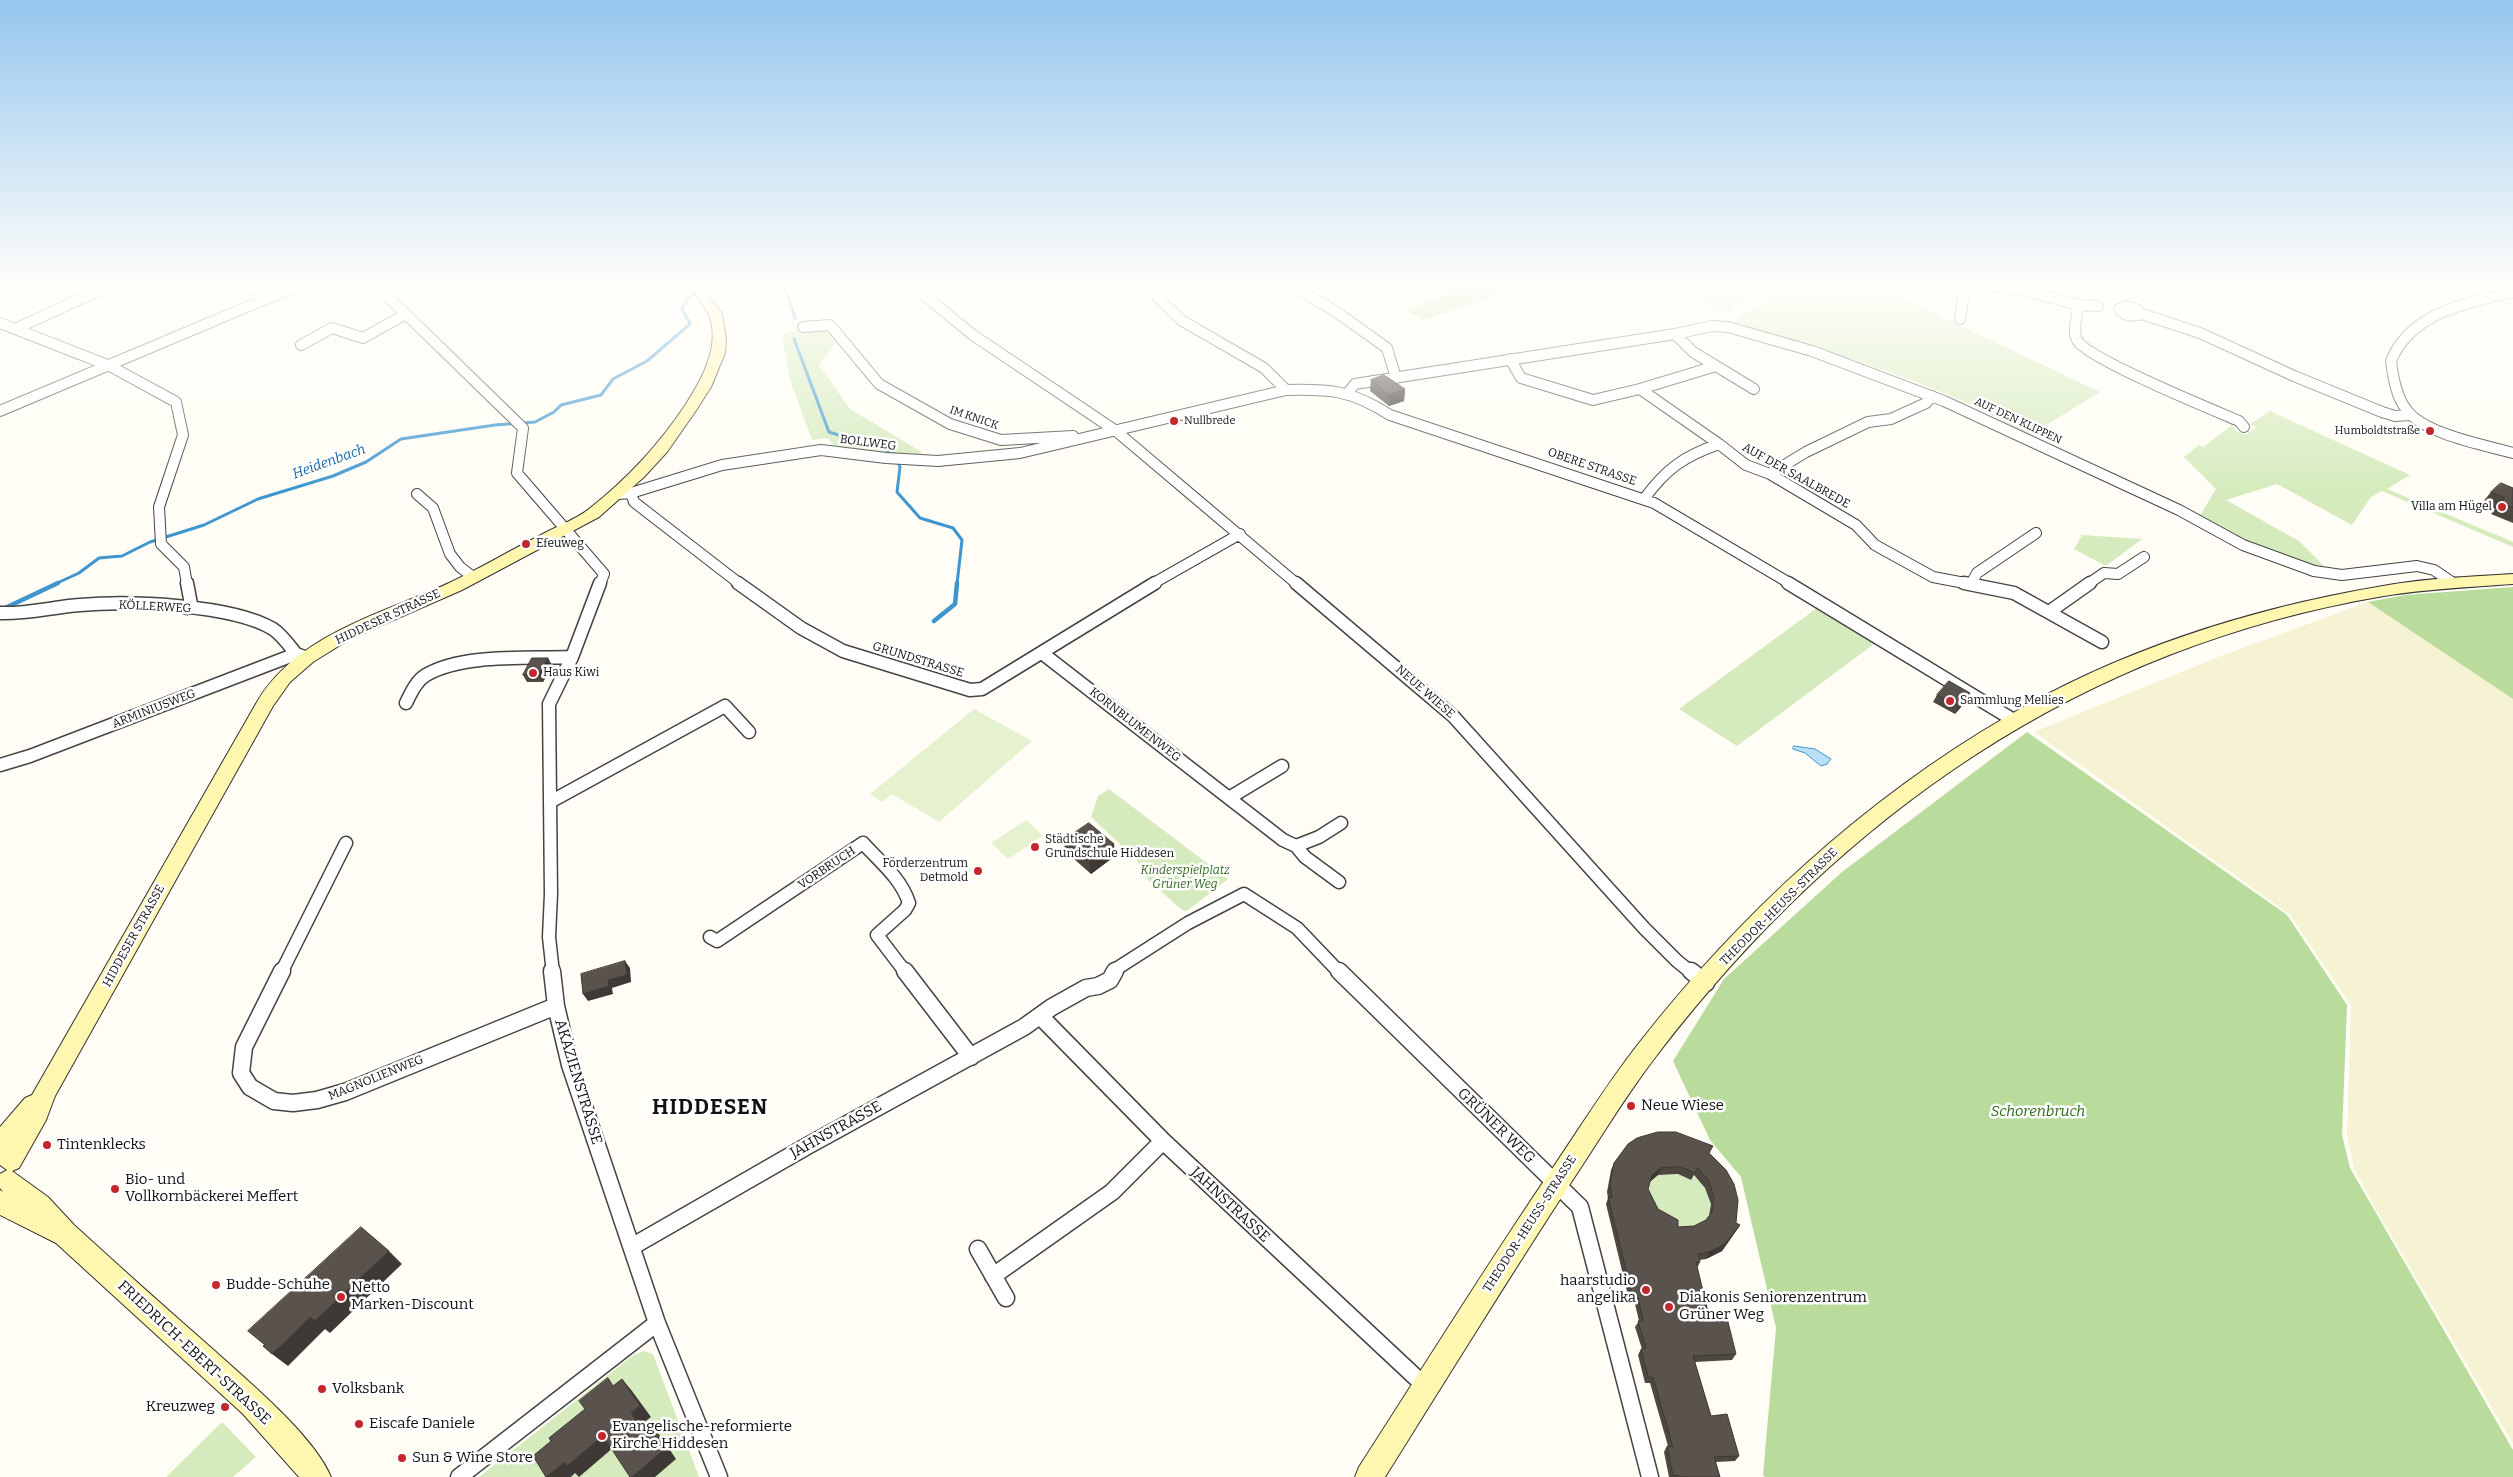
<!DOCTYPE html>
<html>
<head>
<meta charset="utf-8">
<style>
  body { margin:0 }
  canvas { display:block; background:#fffdf5 }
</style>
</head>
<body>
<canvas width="2513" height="1477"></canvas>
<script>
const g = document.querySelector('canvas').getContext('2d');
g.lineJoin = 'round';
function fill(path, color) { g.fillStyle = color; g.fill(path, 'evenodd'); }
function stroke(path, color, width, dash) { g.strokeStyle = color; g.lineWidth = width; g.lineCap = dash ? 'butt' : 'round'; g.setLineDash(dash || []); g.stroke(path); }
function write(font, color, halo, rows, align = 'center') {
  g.font = font + ' Bitter,serif'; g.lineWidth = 5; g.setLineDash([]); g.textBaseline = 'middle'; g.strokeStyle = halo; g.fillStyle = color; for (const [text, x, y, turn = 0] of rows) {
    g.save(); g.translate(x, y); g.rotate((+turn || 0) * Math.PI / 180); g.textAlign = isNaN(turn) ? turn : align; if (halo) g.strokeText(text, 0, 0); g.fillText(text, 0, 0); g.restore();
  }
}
fill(new Path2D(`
  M 2368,602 L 2513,699 L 2513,1444 L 2374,1206 L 2354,1169 L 2347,1136 L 2351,1006 L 2289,914 L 2034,732 L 2218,657 Z`), '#f6f3d4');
fill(new Path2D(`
  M 1673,285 L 1771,285 L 1727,314 Z
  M 1782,285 L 1816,285 L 1824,288 L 1832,285 L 1875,285 L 2100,392 L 2030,435 C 2004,422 1978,407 1951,396 C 1880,366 1806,344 1731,325 Z
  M 829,330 L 837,342 L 819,365 L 850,409 L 922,452 L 914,457 L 834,447 L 829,438 L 812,440 L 790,380 L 782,335 L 792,331 Z
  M 2270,411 L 2410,475 L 2387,489 L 2513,542 L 2513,547 L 2382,491 L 2371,497 L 2352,525 L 2277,484 L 2226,500 L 2299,541 L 2325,567 L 2320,571 L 2241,542 L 2199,517 L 2216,489 L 2184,457 L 2199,445 L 2203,447 L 2232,425 L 2236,431 L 2246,435 L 2256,427 L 2250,424 Z
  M 2082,535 L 2142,539 L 2106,566 L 2074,549 Z
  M 1817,608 L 1874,644 L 1737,746 L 1679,709 Z
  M 1109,789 L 1228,879 L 1187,911 L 1182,910 L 1148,880 L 1136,859 L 1091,817 L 1098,796 Z
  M 1678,1174 L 1691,1180 L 1694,1176 C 1705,1185 1720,1207 1706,1221 C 1702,1225 1695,1229 1690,1232 L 1659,1219 L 1647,1186 L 1658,1175 Z
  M 644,1351 L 653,1354 L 699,1477 L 479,1477 L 635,1354 Z
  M 222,1422 L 256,1457 L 233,1477 L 166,1477 Z`), '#d5ebbd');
fill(new Path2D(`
  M 1452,285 L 1529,285 L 1423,320 L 1406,310 L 1447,293 Z
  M 2513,587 L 2513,699 L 2368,602 L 2405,595 Z
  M 2027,732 L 2287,915 L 2347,1005 L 2342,1135 L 2350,1168 L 2513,1450 L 2513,1477 L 1765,1477 L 1763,1475 L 1776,1328 L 1741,1177 L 1710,1140 L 1673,1061 L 1724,979 L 1842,872 Z`), '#b9dc9c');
fill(new Path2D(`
  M 974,709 L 1032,741 L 939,822 L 892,794 L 882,802 L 870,794 Z
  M 1026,820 L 1043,836 L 1008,859 L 991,843 Z`), '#e6f2cf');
const water = new Path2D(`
  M 1794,746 L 1815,749 L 1831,759 L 1827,764 L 1821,766 L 1805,753 L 1793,749 Z`);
fill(water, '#b9e0f7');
stroke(water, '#3f96cf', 1);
stroke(new Path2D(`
  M 784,285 L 795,318
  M 794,339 L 829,432 L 893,452 L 900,467 L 897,492 L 920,518 L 953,528 L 962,540 L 957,584
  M 55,584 L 79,573 L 99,558 L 122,556 L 150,542 L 204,525 L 258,499 L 333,476 L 366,462 L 401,439 L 495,425 L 535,422 L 554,412 L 561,405 L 601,395 L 613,379 L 647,361 L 690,324 L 682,309 L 688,298 L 707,288 L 708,285`), '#3f96cf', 3);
stroke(new Path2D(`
  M 3,609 L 58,583
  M 934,621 L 955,604 L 957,583`), '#3f96cf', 4.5);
const streetFar2 = new Path2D(`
  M 244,285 L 274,296
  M 376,285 L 523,428 L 517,473 L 604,574 L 600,584
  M 912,285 L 973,335 L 1116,431 L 1297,584
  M 1145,285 L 1181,320 L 1264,368 L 1286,390
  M 1291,285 L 1335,311 L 1387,348 L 1396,378
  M 1946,285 L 1964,288
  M 1984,285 L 2024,290 L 2078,305 L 2098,306
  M 2513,292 C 2467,303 2411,312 2391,361 C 2393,377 2396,396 2406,409 C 2423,434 2485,445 2513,453
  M 2078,305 C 2078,315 2072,331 2077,340 C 2086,358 2213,410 2239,421 L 2244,427
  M 2126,306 L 2136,309 L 2142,314 C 2133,317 2125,317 2119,309 Z
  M 2142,314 L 2200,333 L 2294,376 L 2382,412 L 2395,416 L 2410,415
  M 1960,319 L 1965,285
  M 0,323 L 110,366 L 176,402 L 183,435 L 159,507 L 161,544 L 184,567 L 187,584
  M 803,327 L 830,325 L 879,384 L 950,424 L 1001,440 L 1073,436
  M 15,329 L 111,285
  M 301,345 L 332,328 L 363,338 L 406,314
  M 1510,359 L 1521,378 L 1593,400 L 1640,389 L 1716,366 L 1693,352 L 1675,334
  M 1716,366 L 1754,389
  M 1640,389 L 1719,444
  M 1348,393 L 1355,384 L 1675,334 L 1712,326 L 1728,327 L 1812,351 L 1944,401 L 2179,510 L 2243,545 L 2314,571 L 2342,575 L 2417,566 L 2434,570 L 2453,583
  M 0,411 L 299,285
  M 1770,474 L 1806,452 L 1868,422 L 1891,419 L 1926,403 L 1932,396
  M 631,493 L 634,502 L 740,584
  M 417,494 L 433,508 L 450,554 L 460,567 L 473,577
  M 618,494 L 631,493 L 722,465 L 821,450 L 886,458 L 938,461 L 1020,453 L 1286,390 C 1331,389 1351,390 1390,415 L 1654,503 L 1791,584
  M 1644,499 C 1666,469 1684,456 1719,444 L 1746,465 L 1770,474 L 1856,525 L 1875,545 L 1933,577 L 1970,584
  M 1152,584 L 1240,534
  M 1971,584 L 1977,573 L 2036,533
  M 2088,584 L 2104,573 L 2118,574 L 2144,557`);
const streetFar1 = new Path2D(`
  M 738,583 L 801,628 L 843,651 L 970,690 L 982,689 L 1155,583
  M 1296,583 L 1453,716 L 1644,928 L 1677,961 L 1692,973
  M 1788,583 L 2015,721
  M 1964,583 L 2014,593 L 2102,642
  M 187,608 L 191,604 L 187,583
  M 2049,612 L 2090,583
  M 0,613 C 27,614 53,607 80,605 C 128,601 231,604 273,629 C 282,635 289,645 296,654
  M 1042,653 L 1283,840 L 1296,846 L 1305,857 L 1339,882
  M 406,703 C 411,693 416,681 426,675 C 463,653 530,659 572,657
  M 0,765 L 30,756 L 296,654 L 307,658
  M 1229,798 L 1282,766
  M 550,802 L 725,706 L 749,732
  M 1296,846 L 1319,837 L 1341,823
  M 710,937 L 717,941 L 863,843 C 880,862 901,878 909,903 L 905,910 L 877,935 L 906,973
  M 281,973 L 346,843
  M 553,973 L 549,937 L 551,894 L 549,704 L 572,657 L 600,583
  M 1114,973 L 1116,969 L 1188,923 L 1244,894 L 1297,928 L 1340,973`);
const street = new Path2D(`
  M 282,971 L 244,1047 L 241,1073 L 250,1087 L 274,1101 L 293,1103 L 317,1100 L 345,1092 L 556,1006
  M 552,971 L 556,1006 L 570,1065 L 657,1323 L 719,1477
  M 905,971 L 971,1057
  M 1339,971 L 1580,1207 L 1650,1477
  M 1691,971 L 1706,983
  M 1041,1017 L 1163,1141 L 1426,1387
  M 633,1246 L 809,1145 L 1024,1027 L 1052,1007 L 1086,988 L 1098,986 L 1110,980 L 1115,971
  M 978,1249 L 1006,1298
  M 993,1276 L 1112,1192 L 1163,1141
  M 459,1477 L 657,1323`);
const secondary = new Path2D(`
  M 689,285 L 701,285 L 722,314 L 726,340 L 725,353 L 711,387 L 695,412 L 667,452 L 644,477 L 599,517 L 462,590 L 350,639 L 313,662 L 290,682 L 273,706 L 55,1096 L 46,1120 L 19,1168 L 12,1171 L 48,1197 L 74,1225 C 121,1268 168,1310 216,1352 C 249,1382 314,1436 331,1477 L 299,1477 L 243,1414 L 56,1243 L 0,1215 L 0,1190 L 3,1192 L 0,1188 L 0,1174 L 7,1170 L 0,1165 L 0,1127 L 25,1098 L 32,1095 L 257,702 C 297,634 382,614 449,583 C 479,569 509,551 539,536 C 555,527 575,520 589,509 C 627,479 659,445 686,404 C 702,379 722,344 708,313 C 703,303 695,294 689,285 Z
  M 2513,574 L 2513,584 C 2470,587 2427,589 2384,596 C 2081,647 1842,814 1657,1055 C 1626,1095 1600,1139 1572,1181 C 1508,1279 1447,1378 1385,1477 L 1355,1477 L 1359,1467 C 1424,1366 1488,1263 1556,1163 C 1583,1123 1609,1081 1639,1043 C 1740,914 1865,799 2006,717 C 2120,650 2252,608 2383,586 C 2426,578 2470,577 2513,574 Z`);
stroke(streetFar2, '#444', 12);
stroke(streetFar1, '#444', 15);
stroke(street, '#444', 19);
stroke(secondary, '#333', 2);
stroke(streetFar2, '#fff', 10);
stroke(streetFar1, '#fff', 12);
stroke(street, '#fff', 16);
fill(secondary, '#fff6b0');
fill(new Path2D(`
  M 1371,380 L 1405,389 L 1404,401 L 1389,406 L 1370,391 Z
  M 2513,488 L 2513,523 L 2491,514 L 2495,509 L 2482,503 L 2491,492 Z
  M 548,658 L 552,666 L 543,682 L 527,682 L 523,675 Z
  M 1937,695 L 1966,701 L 1955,714 L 1933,702 Z
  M 1064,840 L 1114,844 L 1115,856 L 1091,874 L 1065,851 Z
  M 1709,1153 L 1736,1223 L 1740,1225 L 1736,1231 L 1722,1251 L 1706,1259 L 1700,1260 L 1700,1262 L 1697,1268 L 1709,1316 L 1736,1354 L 1732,1360 L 1695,1362 L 1711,1416 L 1739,1456 L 1735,1461 L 1716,1462 L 1720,1477 L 1669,1477 L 1664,1452 L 1667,1446 L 1668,1446 L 1650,1383 L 1645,1383 L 1638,1355 L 1641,1349 L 1642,1349 L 1635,1327 L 1639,1321 L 1635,1304 L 1630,1304 L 1606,1204 L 1608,1198 L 1607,1192 L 1611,1170 L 1614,1163 ZM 1678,1174 L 1691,1180 L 1694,1175 L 1705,1188 L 1711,1204 L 1709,1216 L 1706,1220 L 1694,1226 L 1678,1227 L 1658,1209 L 1648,1189 L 1650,1181 L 1658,1175 Z`), '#4d4742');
fill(new Path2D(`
  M 1405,389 L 1404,401 L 1389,406 L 1389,395 Z
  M 548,658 L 552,666 L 543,682 L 539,675 Z
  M 1970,693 L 1966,701 L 1955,714 L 1959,706 Z
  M 1114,844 L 1115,856 L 1091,874 L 1089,862 Z
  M 625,961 L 630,968 L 631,982 L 612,988 L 613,994 L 588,1001 L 583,994 Z
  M 1661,1168 L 1658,1175 L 1650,1182 L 1652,1175 Z
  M 1740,1225 L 1736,1231 L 1722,1251 L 1706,1259 L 1709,1252 Z
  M 389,1251 L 402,1264 L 330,1333 L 325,1329 L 288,1366 L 272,1354 L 310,1317 Z
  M 622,1379 L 632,1391 L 651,1417 L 642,1424 L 655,1444 L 645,1433 L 631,1413 Z
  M 652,1427 L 662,1438 L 676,1459 L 655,1477 L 632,1477 Z
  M 603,1436 L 614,1447 L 579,1477 L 575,1473 L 571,1477 L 546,1477 L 565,1462 Z`), '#3f3936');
const building = new Path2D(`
  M 1384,375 L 1405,389 L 1389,395 L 1371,380 Z
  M 2501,483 L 2513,488 L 2513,508 L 2500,502 L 2505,498 L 2491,492 Z
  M 532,658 L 548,658 L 539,675 L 523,675 Z
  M 1949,681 L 1970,693 L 1959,706 L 1937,695 Z
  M 1089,823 L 1114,844 L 1089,862 L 1064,840 Z
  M 625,961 L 627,975 L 608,980 L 609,986 L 583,994 L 581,974 Z
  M 1658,1132 L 1676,1132 L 1713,1146 L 1709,1153 L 1726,1170 L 1734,1184 L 1738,1200 L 1736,1223 L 1740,1225 L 1725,1244 L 1709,1252 L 1698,1254 L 1700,1262 L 1696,1262 L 1709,1316 L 1726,1314 L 1736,1354 L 1693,1356 L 1711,1416 L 1727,1414 L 1739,1456 L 1714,1457 L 1720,1477 L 1680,1477 L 1680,1476 L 1673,1475 L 1667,1446 L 1673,1447 L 1653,1377 L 1648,1377 L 1641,1349 L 1646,1348 L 1638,1321 L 1643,1320 L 1638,1298 L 1633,1298 L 1608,1197 L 1612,1198 L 1610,1185 L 1614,1163 L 1628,1144 L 1637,1138 ZM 1681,1167 L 1694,1173 L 1698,1168 L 1709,1181 L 1714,1198 L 1712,1212 L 1706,1220 L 1694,1226 L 1678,1227 L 1678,1220 L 1658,1209 L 1648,1189 L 1652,1175 L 1661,1168 Z
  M 361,1227 L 389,1251 L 315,1321 L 310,1317 L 272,1354 L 263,1346 L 265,1345 L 248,1331 Z
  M 608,1378 L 613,1386 L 622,1379 L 640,1406 L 631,1413 L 645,1433 L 652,1427 L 666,1448 L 632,1477 L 630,1477 L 603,1436 L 567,1466 L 565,1462 L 546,1477 L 533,1456 L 551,1441 L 549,1438 L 585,1409 L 579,1401 Z`);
fill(building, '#5a524d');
stroke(building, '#3f3936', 1);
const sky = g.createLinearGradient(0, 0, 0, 492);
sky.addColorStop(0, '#95c6ee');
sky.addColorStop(0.58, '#fffefa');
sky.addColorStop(1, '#fffefa00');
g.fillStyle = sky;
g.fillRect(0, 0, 2513, 492);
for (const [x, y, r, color] of [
  [1174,421,5,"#c4262e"],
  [2430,431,5,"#c4262e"],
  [2502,507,5,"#c4262e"],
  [526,544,5,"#c4262e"],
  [533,673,5,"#c4262e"],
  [1950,701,5,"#c4262e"],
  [1035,847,5,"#c4262e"],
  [978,871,5,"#c4262e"],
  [1631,1106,5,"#c4262e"],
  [47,1145,5,"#c4262e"],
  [115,1189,5,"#c4262e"],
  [216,1285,5,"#c4262e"],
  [1646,1290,5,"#c4262e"],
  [341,1297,5,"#c4262e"],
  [1669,1307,5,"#c4262e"],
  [322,1389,5,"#c4262e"],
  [225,1407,5,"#c4262e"],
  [359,1424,5,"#c4262e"],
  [602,1436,5,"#c4262e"],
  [402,1458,5,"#c4262e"]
]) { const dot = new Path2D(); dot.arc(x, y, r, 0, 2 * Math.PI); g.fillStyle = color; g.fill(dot); stroke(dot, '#fff', 2); }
write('11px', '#111', '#fff', [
  ["IM KNICK",974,418,19],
  ["AUF DEN KLIPPEN",2018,421,25]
]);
write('11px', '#111', '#fff', [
  ["Nullbrede",1184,421],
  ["Humboldtstraße",2420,431,"right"]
], 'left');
write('12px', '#111', '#fff', [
  ["BOLLWEG",868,443,7],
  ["OBERE STRASSE",1592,467,19],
  ["AUF DER SAALBREDE",1796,476,29],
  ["KÖLLERWEG",155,607,3],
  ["HIDDESER STRASSE",388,617,-25],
  ["GRUNDSTRASSE",918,660,17],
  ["NEUE WIESE",1425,692,41],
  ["ARMINIUSWEG",154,709,-21],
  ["KORNBLUMENWEG",1135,725,38],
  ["VORBRUCH",827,868,-34],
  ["THEODOR-HEUSS-STRASSE",1779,907,-45],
  ["HIDDESER STRASSE",134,936,-61],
  ["MAGNOLIENWEG",376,1078,-22],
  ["THEODOR-HEUSS-STRASSE",1530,1224,-57]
]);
write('12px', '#111', '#fff', [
  ["Villa am Hügel",2492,507,"right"],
  ["Efeuweg",536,544],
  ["Haus Kiwi",543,673],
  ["Sammlung Mellies",1960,701],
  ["Städtische",1045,840],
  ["Grundschule Hiddesen",1045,854],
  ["Förderzentrum",968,864,"right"],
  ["Detmold",968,878,"right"]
], 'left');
write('italic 12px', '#2f6b1f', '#fff', [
  ["Kinderspielplatz",1185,871],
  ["Grüner Weg",1185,885]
]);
write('italic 14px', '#1768a6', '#fff', [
  ["Heidenbach",329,462,-20]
]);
write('15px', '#111', '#fff', [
  ["AKAZIENSTRASSE",578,1082,73],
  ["GRÜNER WEG",1496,1126,44],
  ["JAHNSTRASSE",836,1130,-29],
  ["JAHNSTRASSE",1230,1205,43],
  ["FRIEDRICH-EBERT-STRASSE",194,1353,43]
]);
write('15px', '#111', '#fff', [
  ["Neue Wiese",1641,1106],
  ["Tintenklecks",57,1145],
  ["Bio- und",125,1180],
  ["Vollkornbäckerei Meffert",125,1197],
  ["haarstudio",1636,1281,"right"],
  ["angelika",1636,1298,"right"],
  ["Budde-Schuhe",226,1285],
  ["Netto",351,1288],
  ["Marken-Discount",351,1305],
  ["Diakonis Seniorenzentrum",1679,1298],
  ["Grüner Weg",1679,1315],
  ["Volksbank",332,1389],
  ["Kreuzweg",215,1407,"right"],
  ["Eiscafe Daniele",369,1424],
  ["Evangelische-reformierte",612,1427],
  ["Kirche Hiddesen",612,1444],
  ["Sun & Wine Store",412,1458]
], 'left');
write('italic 15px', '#2f6b1f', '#fff', [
  ["Schorenbruch",2038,1112]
]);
g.letterSpacing = '1px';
write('bold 21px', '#111', '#fff', [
  ["HIDDESEN",710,1108]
]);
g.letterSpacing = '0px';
</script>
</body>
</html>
